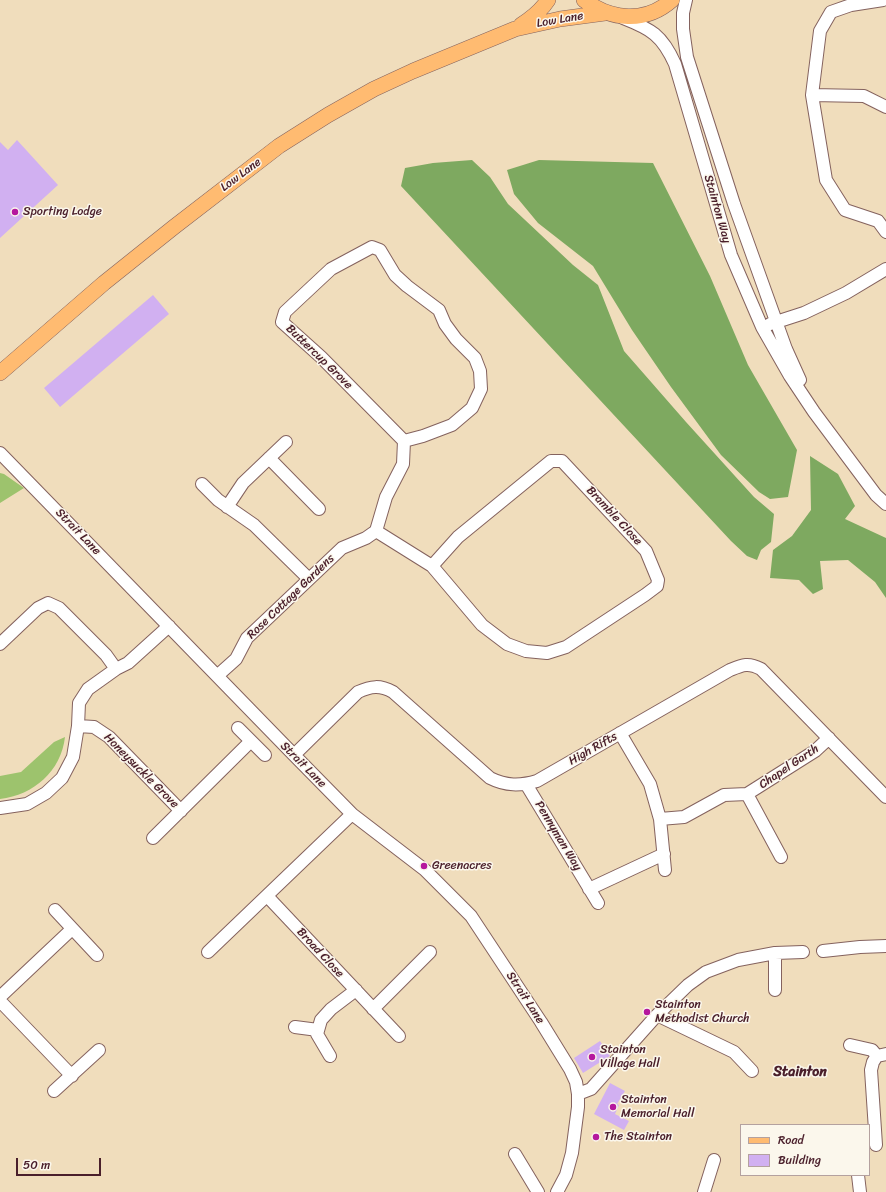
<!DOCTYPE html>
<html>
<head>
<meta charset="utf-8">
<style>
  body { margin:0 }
  #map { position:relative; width:886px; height:1192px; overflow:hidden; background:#f0ddbc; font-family:Sriracha,sans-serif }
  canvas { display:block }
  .legend { position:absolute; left:740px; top:1124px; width:130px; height:52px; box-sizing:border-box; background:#fbf7ec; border:1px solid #b4a19f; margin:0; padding:5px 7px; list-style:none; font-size:12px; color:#4a1f2b }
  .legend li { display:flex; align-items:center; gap:8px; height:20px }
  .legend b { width:20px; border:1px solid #b4a19f }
  .scale { position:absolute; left:16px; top:1158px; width:85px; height:18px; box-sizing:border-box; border:2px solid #4a1f2b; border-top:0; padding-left:5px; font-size:12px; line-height:14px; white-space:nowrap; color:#4a1f2b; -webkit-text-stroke:3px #fbf7ec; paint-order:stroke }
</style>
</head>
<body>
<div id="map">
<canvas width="886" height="1192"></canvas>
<ul class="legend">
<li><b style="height:5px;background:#ffbb71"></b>Road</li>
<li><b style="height:11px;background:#d1b0f1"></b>Building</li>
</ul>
<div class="scale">50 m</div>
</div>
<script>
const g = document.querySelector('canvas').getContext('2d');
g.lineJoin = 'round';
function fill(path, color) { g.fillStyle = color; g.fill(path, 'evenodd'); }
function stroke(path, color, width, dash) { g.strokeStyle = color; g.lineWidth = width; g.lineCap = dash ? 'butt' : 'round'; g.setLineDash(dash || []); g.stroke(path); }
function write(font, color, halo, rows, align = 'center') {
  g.font = font + ' Sriracha,sans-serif'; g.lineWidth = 3; g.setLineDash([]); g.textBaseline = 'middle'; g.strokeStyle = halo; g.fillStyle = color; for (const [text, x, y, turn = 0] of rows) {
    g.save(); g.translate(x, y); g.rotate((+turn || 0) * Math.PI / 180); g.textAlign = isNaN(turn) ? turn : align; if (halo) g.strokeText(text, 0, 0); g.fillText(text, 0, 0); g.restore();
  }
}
fill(new Path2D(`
  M 0,473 L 4,474 L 24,488 L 0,503 Z
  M 65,737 C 61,771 34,795 0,799 L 0,776 L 21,772 L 54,742 Z`), '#9dc36d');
fill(new Path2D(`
  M 472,160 L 490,177 L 508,204 L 573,265 L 598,285 L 624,351 L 686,422 L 754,497 L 774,514 L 771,542 L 761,550 L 757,560 L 747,556 L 731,541 L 401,186 L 405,168 L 433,163 Z
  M 539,160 L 653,163 L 710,276 L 748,365 L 797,450 L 788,497 L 770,499 L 759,492 L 721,455 L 671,387 L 632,330 L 593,266 L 538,223 L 514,194 L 507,170 Z
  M 810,456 L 838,474 L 855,506 L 845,519 L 886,538 L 886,598 L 875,582 L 848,560 L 820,561 L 823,589 L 813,594 L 799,580 L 770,578 L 773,550 L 792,536 L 811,510 Z`), '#7ea960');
fill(new Path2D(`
  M 17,140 L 58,185 L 0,238 L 0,142 L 8,150 Z
  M 153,295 L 169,314 L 60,407 L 44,388 Z
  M 600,1041 L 610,1056 L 583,1073 L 574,1058 Z
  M 610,1083 L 625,1091 L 617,1104 L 619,1105 L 615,1114 L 629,1121 L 624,1130 L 594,1114 Z`), '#d1b0f1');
const minor = new Path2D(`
  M 686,0 L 683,13 L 683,29 L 687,57 L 734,204 L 786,349 L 800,380
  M 883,0 L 851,5 L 831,12 L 820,31 L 812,95 L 826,180 L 845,210 L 878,221 L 886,232
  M 623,18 C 651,29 662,35 675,64 L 731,255 L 762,327 L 790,376 L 814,412 L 876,495 L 886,504
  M 812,95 L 864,96 L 886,107
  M 770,324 L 804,313 L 846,293 L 886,269
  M 0,453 L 294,755 L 352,814 L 425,870 L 471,916 L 541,1022 L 570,1069 L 576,1082 L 578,1094 L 578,1107 L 572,1153 L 566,1175 L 557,1192
  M 269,458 L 319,509
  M 202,484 L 218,500 L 254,525 L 309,579
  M 227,507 L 243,483 L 286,442
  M 376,531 L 432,566 L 482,625 L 507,644 L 526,651 L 547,653 L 566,647 L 645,595 L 657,586 L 658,580 L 646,551 L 562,461 L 551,461 L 458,537 L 432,566
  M 376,531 L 386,497 L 403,464 L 404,441 L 321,357 L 282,322 L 285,312 L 331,269 L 372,247 L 380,250 L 395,275 L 407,286 L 439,310 L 445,324 L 456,339 L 475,358 L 480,371 L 481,389 L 472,408 L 452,425 L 423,436 L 404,441
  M 0,644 L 38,608 L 48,603 L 59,608 L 106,655 L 116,669
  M 217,676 L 236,659 L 247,638 L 342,548 L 366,538 L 376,531
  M 78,726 L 94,727 L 109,737 L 181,811
  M 238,728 L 265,755
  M 620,733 L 650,784 L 660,819 L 665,870
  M 294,755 L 358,692 C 371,686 380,685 393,692 L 490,778 C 506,786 520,786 537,781 L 730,670 C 742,665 748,662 761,669 L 886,797
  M 526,784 L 598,903
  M 747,794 L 781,857
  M 0,808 L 27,804 L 46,793 L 62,778 L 73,757 L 78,726 L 79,703 L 88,689 L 116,669 L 128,663 L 169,626
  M 660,819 L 684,817 L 724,795 L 747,794 L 815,751 L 829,738
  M 153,838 L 251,741
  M 589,889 L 664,854
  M 267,896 L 399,1036
  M 55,910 L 97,955
  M 823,951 L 860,947 L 886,946
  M 208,952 L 352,814
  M 775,953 L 775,990
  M 0,997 L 72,929
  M 0,1001 L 72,1076
  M 373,1009 L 430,952
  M 657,1015 L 734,1052 L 752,1071
  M 295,1027 L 318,1030
  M 850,1045 L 872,1050 L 877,1056 L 886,1054
  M 330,1056 L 317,1034 L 321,1020 L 331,1009 L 356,990
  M 54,1091 L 99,1050
  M 578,1094 L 591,1089 L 657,1015 L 688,985 L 706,972 L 738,960 L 775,953 L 803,952
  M 876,1145 L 871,1070 L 873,1062 L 877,1056
  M 515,1154 L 538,1192
  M 858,1175 L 860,1192
  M 704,1192 L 714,1160`);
const major = new Path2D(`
  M 584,0 C 611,20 645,24 672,0
  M 521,25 C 532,18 541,11 548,0
  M 0,373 L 104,283 L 174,227 L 279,146 L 328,115 L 374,89 L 413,71 L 515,29 L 560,19 L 605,13`);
stroke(minor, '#84625e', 14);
stroke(major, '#84625e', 16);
stroke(minor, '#fff', 12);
stroke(major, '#ffbb71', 15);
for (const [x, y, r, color] of [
  [15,212,4,"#b5179e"],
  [424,866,4,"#b5179e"],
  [647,1012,4,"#b5179e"],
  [592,1057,4,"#b5179e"],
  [613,1107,4,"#b5179e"],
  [596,1137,4,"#b5179e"]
]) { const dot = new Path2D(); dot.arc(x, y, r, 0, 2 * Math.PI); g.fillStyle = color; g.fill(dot); stroke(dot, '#fbf7ec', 1.5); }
write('12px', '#4a1f2b', '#fbf7ec', [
  ["Low Lane",560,20,-10],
  ["Low Lane",241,175,-37],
  ["Stainton Way",717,209,74],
  ["Buttercup Grove",319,357,44],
  ["Bramble Close",614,516,47],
  ["Strait Lane",78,532,46],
  ["Rose Cottage Gardens",291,597,-44],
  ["High Rifts",593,749,-30],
  ["Strait Lane",303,765,45],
  ["Chapel Garth",789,767,-34],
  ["Honeysuckle Grove",141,771,45],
  ["Pennyman Way",558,836,59],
  ["Broad Close",320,953,47],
  ["Strait Lane",525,998,57]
]);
write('12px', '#4a1f2b', '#fbf7ec', [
  ["Sporting Lodge",23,212],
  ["Greenacres",432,866],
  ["Stainton",655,1005],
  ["Methodist Church",655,1019],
  ["Stainton",600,1050],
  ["Village Hall",600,1064],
  ["Stainton",621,1100],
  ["Memorial Hall",621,1114],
  ["The Stainton",604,1137]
], 'left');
write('bold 14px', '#4a1f2b', '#fbf7ec', [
  ["Stainton",800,1072]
]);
</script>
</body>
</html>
